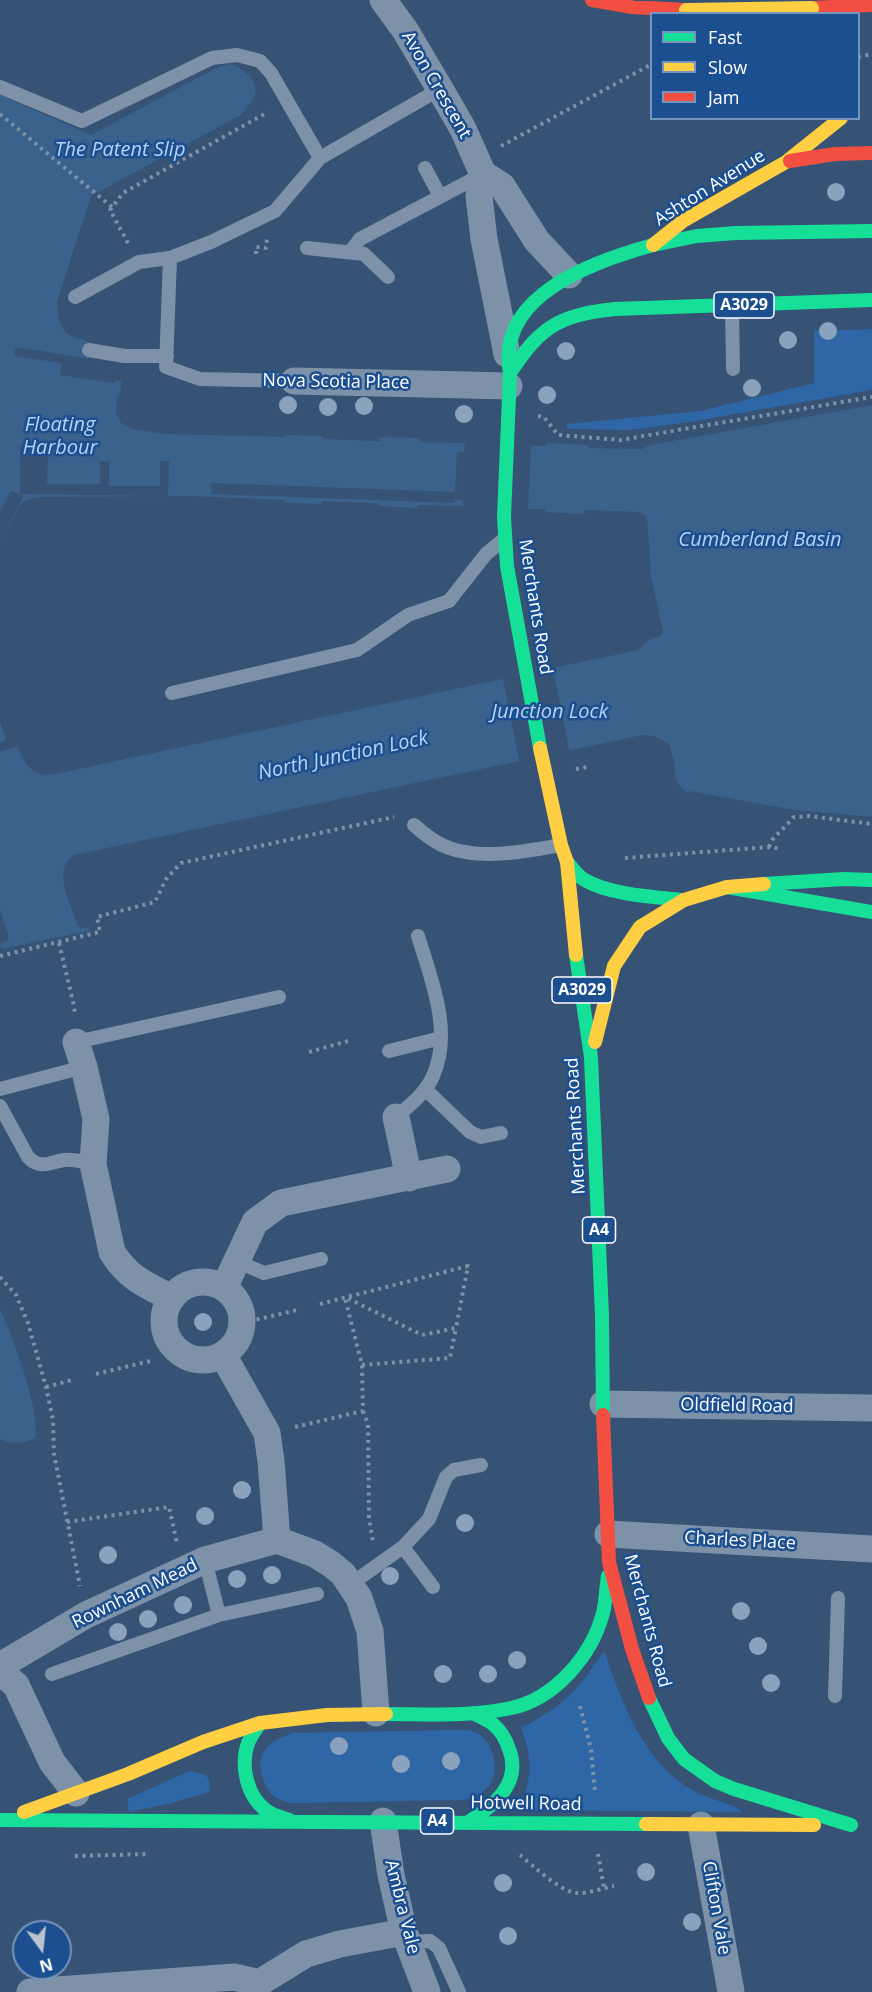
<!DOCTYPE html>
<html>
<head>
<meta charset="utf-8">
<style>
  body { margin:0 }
  #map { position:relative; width:872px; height:1992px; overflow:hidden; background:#365274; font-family:"Open Sans",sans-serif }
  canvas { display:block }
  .legend { position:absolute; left:650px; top:12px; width:210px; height:108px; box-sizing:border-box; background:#1b4f8f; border:2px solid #7695bc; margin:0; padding:8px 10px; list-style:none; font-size:18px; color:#fff }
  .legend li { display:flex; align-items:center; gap:12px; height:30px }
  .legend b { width:30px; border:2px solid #7695bc }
  .north { position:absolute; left:12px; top:1920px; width:60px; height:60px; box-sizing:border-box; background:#1b4f8f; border:2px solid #7695bc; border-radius:50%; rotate:165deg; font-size:16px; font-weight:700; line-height:24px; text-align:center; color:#fff }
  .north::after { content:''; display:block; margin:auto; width:21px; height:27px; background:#b9c2ce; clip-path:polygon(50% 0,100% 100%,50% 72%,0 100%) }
</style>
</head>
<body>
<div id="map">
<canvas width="872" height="1992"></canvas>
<ul class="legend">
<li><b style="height:8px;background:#16e098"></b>Fast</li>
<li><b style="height:8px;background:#ffcf43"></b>Slow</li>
<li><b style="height:8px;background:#f24e42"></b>Jam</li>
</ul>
<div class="north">N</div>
</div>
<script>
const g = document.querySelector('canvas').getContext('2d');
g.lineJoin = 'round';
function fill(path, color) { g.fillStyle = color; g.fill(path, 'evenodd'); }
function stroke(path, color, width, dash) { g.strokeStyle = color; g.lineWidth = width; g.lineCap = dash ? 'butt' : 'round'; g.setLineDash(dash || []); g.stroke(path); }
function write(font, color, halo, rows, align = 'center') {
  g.font = font + ' "Open Sans",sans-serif'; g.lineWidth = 5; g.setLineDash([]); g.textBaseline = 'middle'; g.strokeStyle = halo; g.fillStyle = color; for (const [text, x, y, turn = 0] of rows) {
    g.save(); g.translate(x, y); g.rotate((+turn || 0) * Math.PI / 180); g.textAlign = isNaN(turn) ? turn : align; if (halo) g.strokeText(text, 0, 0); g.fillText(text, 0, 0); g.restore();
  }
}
fill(new Path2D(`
  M 872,329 L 872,390 L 690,422 L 629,430 L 567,429 L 567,424 L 700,411 L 814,383 L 814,331 Z
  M 604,1651 C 623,1704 643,1764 696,1792 C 711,1800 729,1802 743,1812 L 519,1810 C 532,1779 533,1759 521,1728 C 565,1705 577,1691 604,1651 Z
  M 453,1730 C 459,1730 467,1729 472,1731 C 493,1737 502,1770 488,1787 C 481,1795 473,1797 464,1800 L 292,1803 C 288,1802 282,1801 278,1799 C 264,1791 255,1765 264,1751 C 270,1741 282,1738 292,1733 Z
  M 189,1771 L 206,1775 L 210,1782 L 209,1792 L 168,1804 L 129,1812 L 127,1799 Z`), '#2f66a5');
fill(new Path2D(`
  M 232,64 C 260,79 263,92 241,115 L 91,196 L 57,302 L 59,320 L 65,332 L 70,336 L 91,343 L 88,358 L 102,361 L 101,369 L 121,372 L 121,390 L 117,400 L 116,413 L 121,423 L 132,429 L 167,434 L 286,437 L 287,435 L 323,436 L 323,439 L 380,441 L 380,437 L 420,438 L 420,442 L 465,443 L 463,506 L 418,505 L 417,508 L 379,506 L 378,503 L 322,501 L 321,504 L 285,503 L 284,500 L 190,496 L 41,497 L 26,500 L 21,504 L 0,542 L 0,95 L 91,135 L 220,66 Z
  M 872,405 L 872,817 L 788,809 L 695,792 L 689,791 L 689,794 C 677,788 676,779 674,766 L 675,764 L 669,744 L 655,736 L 643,735 L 74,855 C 51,869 71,904 77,924 L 81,928 L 88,928 L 89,931 L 2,949 L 0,944 L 6,942 L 9,937 L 0,909 L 0,692 C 7,713 16,756 32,770 C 37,774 43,775 50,775 L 638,650 L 649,640 L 661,635 L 663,631 L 651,577 L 647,516 L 639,512 L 585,510 L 585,514 L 560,513 L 545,512 L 545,509 L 528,509 L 531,446 L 547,446 L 547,443 L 588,445 L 588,448 L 642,449 L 650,445 Z
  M 0,1310 C 12,1332 42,1416 35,1438 C 23,1444 12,1444 0,1439 Z`), '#3b618d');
fill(new Path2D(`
  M 16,347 L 102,361 L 101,369 L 121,372 L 121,381 L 115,380 L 115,383 L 60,375 L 62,363 L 14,356 Z
  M 20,446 L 48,447 L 47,484 L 100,484 L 100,461 L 109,461 L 109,486 L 160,486 L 160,461 L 169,461 L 168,496 L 20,494 L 23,497 L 0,542 L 0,511 L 11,491 L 20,494 Z
  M 457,452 L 465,452 L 463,500 L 455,500 L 455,503 L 211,494 L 211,483 L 455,492 Z
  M 552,665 L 570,754 L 520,764 L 502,675 Z
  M 0,692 L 18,746 L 0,752 L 0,743 L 6,740 L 0,721 Z`), '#365274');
stroke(new Path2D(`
  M 858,57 L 872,54
  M 0,114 L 112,207
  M 501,146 L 652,64
  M 128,243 L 110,210 L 123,193 L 268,112
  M 256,254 L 256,247 L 266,248 L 267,238
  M 538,416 L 544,417 L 558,435 L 620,440 L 872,397
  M 576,769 L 587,767
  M 769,847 L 772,840 L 794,817 L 809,816 L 872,824
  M 625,858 L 769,847 L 782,849
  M 59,943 L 74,1006 L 75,1014
  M 0,956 L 100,932 L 97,917 L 155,902 L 166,879 L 181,863 L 394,817
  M 309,1052 L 348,1041
  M 0,1277 L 16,1295 L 28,1323 L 46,1387 L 53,1420 L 54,1454 L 80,1586
  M 320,1304 L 468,1266 L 456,1328 L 422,1335 L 345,1297
  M 242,1323 L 297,1310
  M 362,1365 L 450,1358 L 456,1328
  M 96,1374 L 150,1361
  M 46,1387 L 72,1380
  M 363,1411 L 368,1424 L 369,1519 L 373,1541
  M 295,1427 L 363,1411 L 362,1365 L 345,1298
  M 67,1522 L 169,1507 L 177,1543
  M 580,1706 L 591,1749 L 595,1793
  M 598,1854 L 604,1888
  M 520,1855 C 532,1865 560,1891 576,1893 C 588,1894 602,1888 614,1886
  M 75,1856 L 149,1854`), '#7d92a8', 4, [3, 4.5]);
stroke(new Path2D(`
  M 0,87 L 82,121 L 212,58 L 237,55 L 260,61 L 271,73 L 320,158
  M 425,168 L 440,196
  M 307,248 L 364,254 L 388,277
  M 350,252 L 360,239 L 483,174
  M 170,258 L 166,367 L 200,379 L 294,381
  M 75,297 L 139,262 L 170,258 L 211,242 L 275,211 L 320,158 L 440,89
  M 732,306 L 733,369
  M 89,350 L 124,356 L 167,356
  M 172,693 L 357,650 L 408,615 L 449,601 L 486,554 L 503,540
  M 414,825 C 424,834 437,844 449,848 C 482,860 528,851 561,845
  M 76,1042 L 279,997
  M 389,1051 L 441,1038
  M 0,1089 L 84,1067
  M 425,1089 L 470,1132 L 481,1137 L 501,1133
  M 0,1106 L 28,1157 C 40,1170 50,1162 64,1160 C 74,1159 84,1162 93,1164
  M 396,1117 C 409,1106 426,1093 433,1076 C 453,1031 431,979 418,936
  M 236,1261 L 264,1273 L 321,1259
  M 403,1547 L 433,1587
  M 205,1560 L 219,1615
  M 351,1584 L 403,1547 L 429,1519 L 446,1477 L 454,1470 L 481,1465
  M 52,1674 L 219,1615 L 317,1594
  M 835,1696 L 838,1598
  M 407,1942 L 430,1941 L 439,1948 L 459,1992`), '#7d92a8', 14);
stroke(new Path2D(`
  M 383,0 L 405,30 L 440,89 L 463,129 L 483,174 L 502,186 L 537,241 L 569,275
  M 483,174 L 479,196 L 484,239 L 507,354
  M 294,381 L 509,386
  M 76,1042 L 84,1067 L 96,1119 L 93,1164 L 112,1252 C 128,1278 146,1285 172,1298
  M 396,1117 L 409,1178
  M164 1321a39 39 0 1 1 78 0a39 39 0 1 1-78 0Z
  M 224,1288 L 255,1222 L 281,1203 L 447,1169
  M 223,1355 L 267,1433 L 271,1461 L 277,1540
  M 603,1404 L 872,1408
  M 608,1534 L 872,1549
  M 0,1666 L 86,1615 L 205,1560 L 277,1540 L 315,1554 L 331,1564 L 343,1574 L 359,1598 L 370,1631 L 376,1713
  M 0,1672 L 16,1685 L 52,1762 L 76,1793
  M 383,1821 L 391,1875 L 404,1932 L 427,1992
  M 701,1825 L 731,1992
  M 30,1992 L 234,1977 L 259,1983
  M 255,1992 L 259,1983 L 306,1954 L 340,1944 L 404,1932`), '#7d92a8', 27);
stroke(new Path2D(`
  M 653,245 L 697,236 L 736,233 L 872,231
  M 510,373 C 541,326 559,315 615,309 L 872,300
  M 540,748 L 507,566 L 504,517 L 510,373 C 495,295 595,261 653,245
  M 567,862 C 572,868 577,875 583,879 C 609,895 654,897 684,900
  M 764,884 L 844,879 L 872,880
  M 727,887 L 872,912
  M 576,955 L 591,1057 L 602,1316 L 603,1415
  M 649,1698 L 668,1738 L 684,1759 L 715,1781 L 734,1789 L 851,1825
  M 386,1714 C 427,1714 471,1717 511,1708 C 555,1699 592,1655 603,1613 C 606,1601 606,1588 608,1576
  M 260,1723 C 256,1729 251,1736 248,1743 C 240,1766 247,1797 267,1811 C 274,1816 282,1817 289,1820
  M 0,1820 L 646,1824
  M 470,1821 C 495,1805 522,1782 509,1749 C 506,1740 501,1731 494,1725 C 488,1720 480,1717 473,1713`), '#16e098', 14);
stroke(new Path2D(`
  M 653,245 L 683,221 L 786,162 L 841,118
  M 540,748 L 561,845 L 567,862 L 576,955
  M 595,1042 L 614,966 L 640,927 L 684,900 L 727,887 L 764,884
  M 24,1812 L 128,1774 L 203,1742 L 260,1723 L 327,1715 L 386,1714
  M 646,1824 L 814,1825`), '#ffcf43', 14);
stroke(new Path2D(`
  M 592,0 L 632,7 L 686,10
  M 812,8 L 872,5
  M 790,161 L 835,154 L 872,153
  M 603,1415 L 609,1562 L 632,1649 L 649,1698`), '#f24e42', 14);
stroke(new Path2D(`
  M 686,10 L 812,8`), '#ffcf43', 14);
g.fillStyle = '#8aa2be';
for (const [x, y] of [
  [836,192],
  [828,331],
  [788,340],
  [566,351],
  [752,388],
  [547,395],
  [288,405],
  [364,406],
  [328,407],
  [464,414],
  [203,1322],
  [242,1490],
  [205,1516],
  [465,1523],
  [108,1555],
  [272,1575],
  [390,1576],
  [237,1579],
  [183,1605],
  [741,1611],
  [148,1619],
  [118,1632],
  [758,1646],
  [517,1660],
  [443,1674],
  [488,1674],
  [771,1683],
  [339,1746],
  [451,1761],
  [401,1764],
  [646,1872],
  [503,1883],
  [692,1922],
  [508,1936]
]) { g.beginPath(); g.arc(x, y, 9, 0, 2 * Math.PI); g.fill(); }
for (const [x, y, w] of [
  [744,305,60],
  [582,990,60],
  [599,1230,33],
  [437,1821,33]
]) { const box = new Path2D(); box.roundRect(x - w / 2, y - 13, w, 26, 4.5); g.fillStyle = '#1b4f8f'; g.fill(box); stroke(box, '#fff', 1.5); }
write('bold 16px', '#fff', null, [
  ["A3029",744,305],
  ["A3029",582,990],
  ["A4",599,1230],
  ["A4",437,1821]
]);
write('18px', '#fff', '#1b4f8f', [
  ["Avon Crescent",436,85,60],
  ["Ashton Avenue",710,188,-32],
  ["Nova Scotia Place",336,382,1],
  ["Merchants Road",535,607,81],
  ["Merchants Road",576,1126,-93],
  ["Oldfield Road",737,1406,1],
  ["Charles Place",740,1541,3],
  ["Rownham Mead",135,1594,-26],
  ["Merchants Road",647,1621,75],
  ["Hotwell Road",526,1804,1],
  ["Ambra Vale",402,1907,76],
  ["Clifton Vale",716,1908,80]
]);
write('italic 20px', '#b5d3f5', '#1b4f8f', [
  ["The Patent Slip",120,150],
  ["Floating",60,425],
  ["Harbour",60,448],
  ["Cumberland Basin",760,540],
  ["Junction Lock",550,712],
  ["North Junction Lock",343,756,-12]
]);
</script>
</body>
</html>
